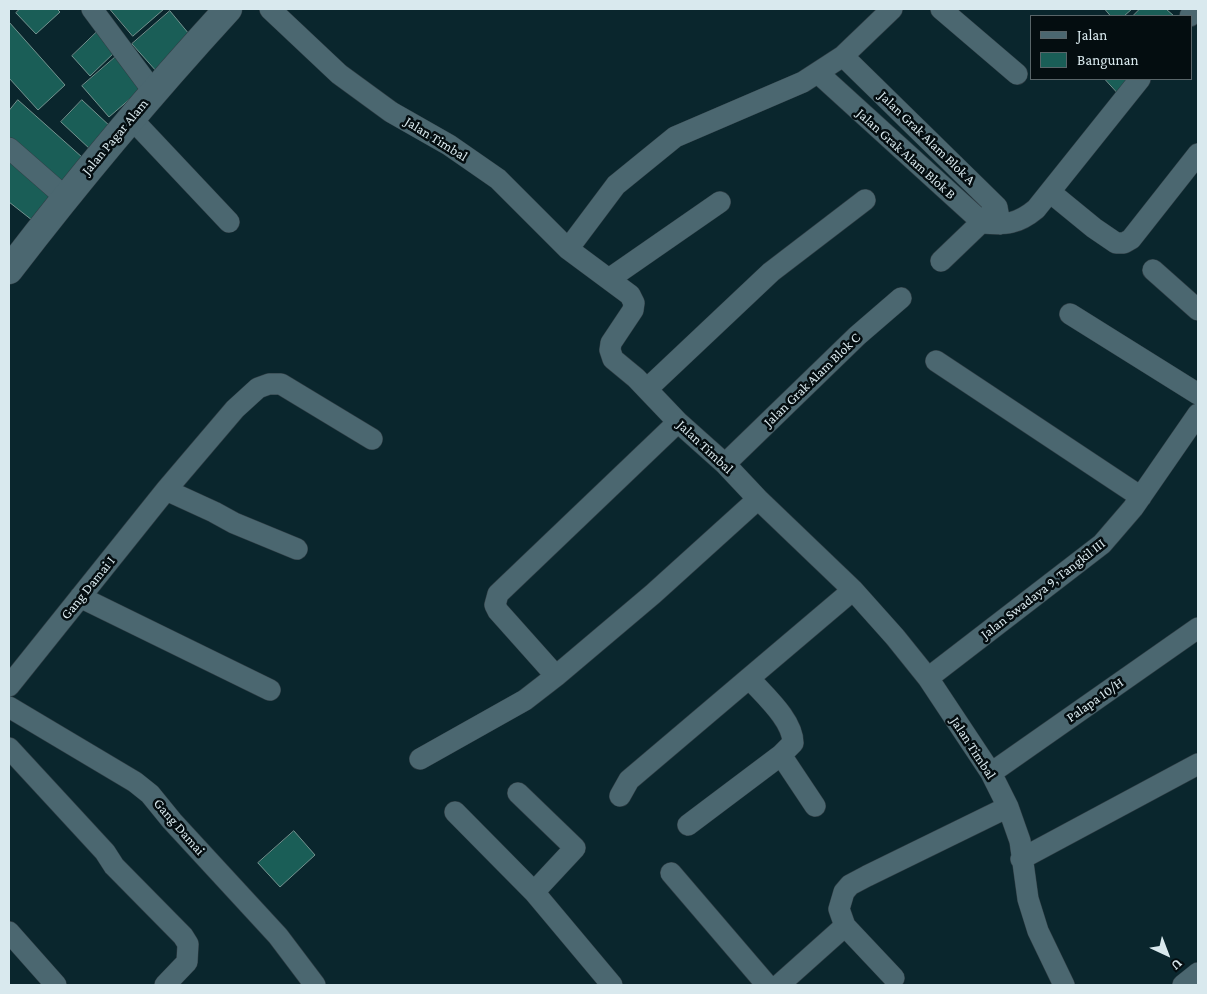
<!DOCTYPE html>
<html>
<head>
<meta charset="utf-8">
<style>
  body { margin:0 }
  #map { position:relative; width:1207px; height:994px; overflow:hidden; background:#0a262d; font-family:"Crimson Pro",serif }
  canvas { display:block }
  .frame { position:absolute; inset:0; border:10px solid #d9e9ee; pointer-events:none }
  .legend { position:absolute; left:1030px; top:15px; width:162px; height:65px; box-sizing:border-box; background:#040d10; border:1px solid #596569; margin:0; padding:6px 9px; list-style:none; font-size:15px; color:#d9e9ee }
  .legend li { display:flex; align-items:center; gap:10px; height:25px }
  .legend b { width:25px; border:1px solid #596569 }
  .north { position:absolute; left:1142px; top:929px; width:50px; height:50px; -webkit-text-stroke:4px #040d10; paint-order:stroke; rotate:137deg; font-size:14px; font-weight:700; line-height:20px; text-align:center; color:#d9e9ee }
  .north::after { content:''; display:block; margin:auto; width:18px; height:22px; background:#d9e9ee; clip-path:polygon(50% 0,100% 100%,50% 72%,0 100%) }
</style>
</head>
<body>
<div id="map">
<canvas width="1207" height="994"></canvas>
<div class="frame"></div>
<ul class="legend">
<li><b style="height:6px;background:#4b6770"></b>Jalan</li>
<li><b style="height:14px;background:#1a5e57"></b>Bangunan</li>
</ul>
<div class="north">U</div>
</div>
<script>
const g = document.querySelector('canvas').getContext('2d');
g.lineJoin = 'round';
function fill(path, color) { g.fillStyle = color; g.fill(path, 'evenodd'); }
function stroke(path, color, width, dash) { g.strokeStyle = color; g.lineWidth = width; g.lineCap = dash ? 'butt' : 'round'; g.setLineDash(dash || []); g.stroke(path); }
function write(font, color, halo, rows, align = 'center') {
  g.font = font + ' "Crimson Pro",serif'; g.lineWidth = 5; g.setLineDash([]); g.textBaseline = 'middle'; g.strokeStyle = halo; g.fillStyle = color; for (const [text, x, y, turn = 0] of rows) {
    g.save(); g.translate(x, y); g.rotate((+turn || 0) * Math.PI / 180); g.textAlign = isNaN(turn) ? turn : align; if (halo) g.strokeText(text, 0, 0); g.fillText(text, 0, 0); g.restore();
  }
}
const building = new Path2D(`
  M 20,9 L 57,9 L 60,12 L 36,34 L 16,13 Z
  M 110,9 L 164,9 L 133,36 Z
  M 1105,9 L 1132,9 L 1124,16 L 1111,16 Z
  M 1140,9 L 1166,9 L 1174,16 L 1133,16 Z
  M 170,11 L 194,40 L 157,72 L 132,44 Z
  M 9,22 L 65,85 L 38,110 L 9,78 Z
  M 98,31 L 116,51 L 90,76 L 72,56 Z
  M 119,54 L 146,85 L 109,117 L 82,86 Z
  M 1105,79 L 1130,79 L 1117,92 Z
  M 18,100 L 83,158 L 61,183 L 9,138 L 9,111 Z
  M 82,100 L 112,128 L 91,150 L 61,122 Z
  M 9,156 L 59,195 L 37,224 L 9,202 Z
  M 294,831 L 315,855 L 280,887 L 258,863 Z`);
fill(building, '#1a5e57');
stroke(building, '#759490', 1);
const minor = new Path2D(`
  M 92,9 L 153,91
  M 270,9 L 339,74 L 391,112 L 449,145 L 498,179 L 568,249 L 630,295 L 634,303 L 633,310 L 611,343 L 610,350 L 613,359 L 636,378 L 678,422 L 725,464 L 758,499 L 853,590 L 895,637 L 928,678 L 991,773 L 1008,807 L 1020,841 L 1028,899 L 1038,931 L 1064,985
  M 941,9 L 1017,74
  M 1190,16 L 1196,9
  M 843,56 L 997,207 L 1000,224
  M 818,73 L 983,223 C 1006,225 1018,224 1036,209 L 1140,79
  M 131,118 L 229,222
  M 9,148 L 65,197
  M 1050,192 L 1094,228 L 1116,243 L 1124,243 L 1131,239 L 1198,154
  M 568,249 L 616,185 L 675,137 L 803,82 L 843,56 L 892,9
  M 941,261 L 991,213
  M 1153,270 L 1198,310
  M 609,279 L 720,202
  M 1070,314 L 1198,394
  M 936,361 L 1141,497
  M 647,389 L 771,272 L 865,200
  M 725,464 L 857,336 L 901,298
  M 166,490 L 214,512 L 234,523 L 297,549
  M 80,597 L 270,690
  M 556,676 L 498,611 L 495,605 L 498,594 L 678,422
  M 928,678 L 1102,544 L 1133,508 L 1198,414
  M 9,686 L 166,490 L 235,409 L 258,388 L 269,384 L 281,384 L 372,439
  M 9,707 L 135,782 L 150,794 L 172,821 L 278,936 L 315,985
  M 9,748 L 105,852 L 114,866 L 183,936 L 188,944 L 187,962 L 165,985
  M 781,755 L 815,806
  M 420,759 L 525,700 L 556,676 L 653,594 L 758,499
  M 991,773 L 1198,628
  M 518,793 L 575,848 L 534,892
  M 620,796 L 629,780 L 853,590
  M 455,812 L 534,892 L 612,985
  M 688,825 L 781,755 L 793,743 C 793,720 764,695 749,678
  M 1021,859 L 1198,764
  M 671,873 L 767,985
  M 9,932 L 56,985
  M 894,978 L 845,926 L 839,909 L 844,892 L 850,885 L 867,876 L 1008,807
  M 779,985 L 845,926
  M 1183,985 L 1198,973`);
const tertiary = new Path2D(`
  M 9,270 C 78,180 151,93 228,9`);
stroke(minor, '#303e45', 22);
stroke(tertiary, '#303e45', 29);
stroke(minor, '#4b6770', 21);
stroke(tertiary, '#4b6770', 28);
write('14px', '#d9e9ee', '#040d10', [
  ["Jalan Pagar Alam",115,137,-50],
  ["Jalan Grak Alam Blok A",927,138,44],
  ["Jalan Timbal",436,139,32],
  ["Jalan Grak Alam Blok B",906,154,42],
  ["Jalan Grak Alam Blok C",812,380,-44],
  ["Jalan Timbal",705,447,43],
  ["Gang Damai I",88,588,-51],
  ["Jalan Swadaya 9, Tangkil III",1043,589,-38],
  ["Palapa 10/H",1095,700,-35],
  ["Jalan Timbal",973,748,57],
  ["Gang Damai",179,827,49]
]);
</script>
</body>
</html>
